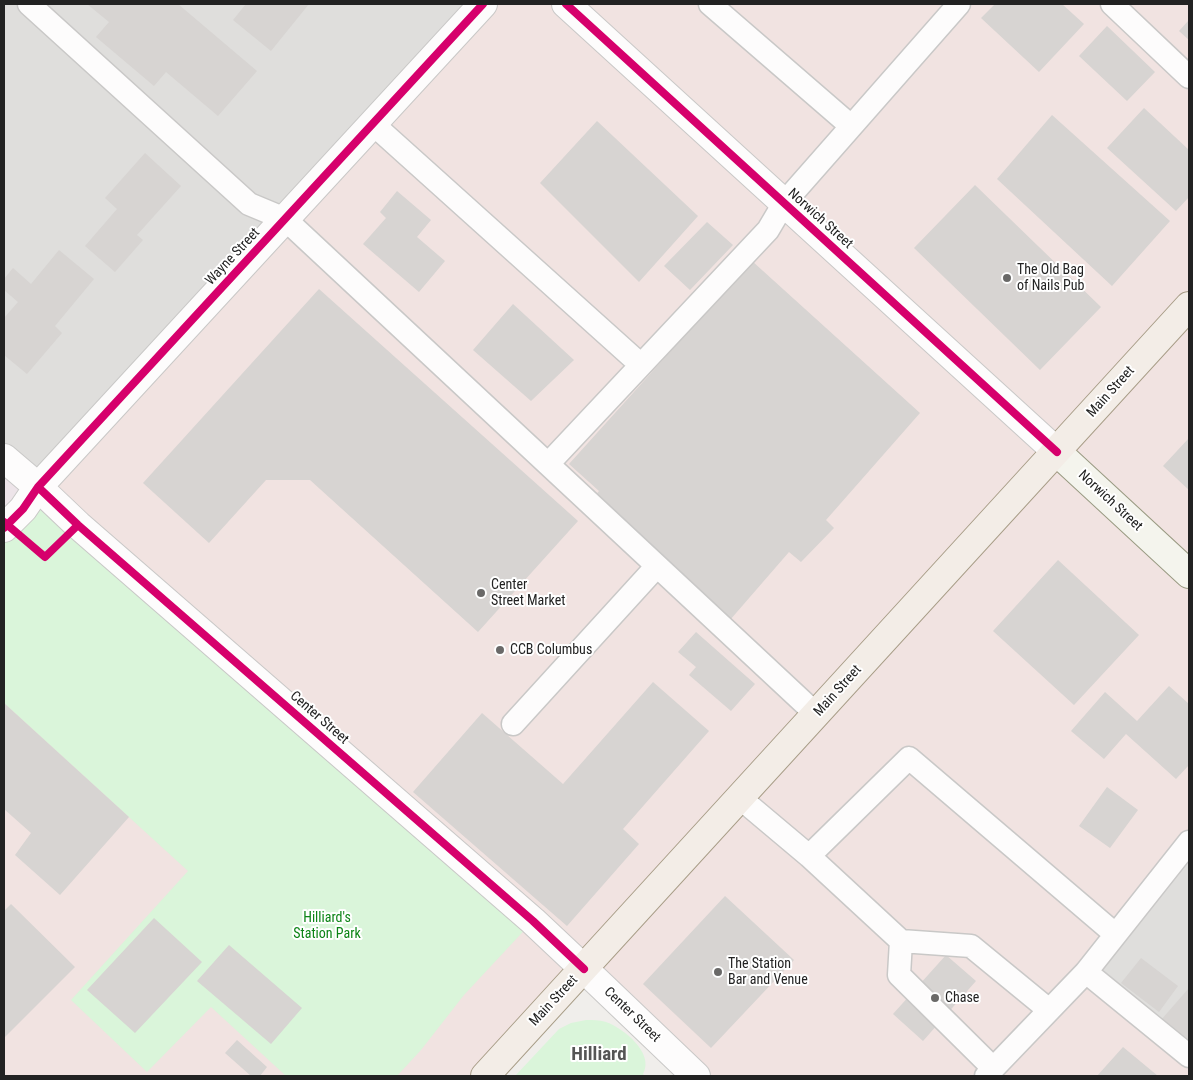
<!DOCTYPE html>
<html>
<head>
<meta charset="utf-8">
<style>
  body { margin:0 }
  #map { position:relative; width:1193px; height:1080px; overflow:hidden; background:#f0eeeb; font-family:"Roboto Condensed",sans-serif }
  canvas { display:block }
  .frame { position:absolute; inset:0; border:5px solid #222; pointer-events:none }
</style>
</head>
<body>
<div id="map">
<canvas width="1193" height="1080"></canvas>
<div class="frame"></div>
</div>
<script>
const g = document.querySelector('canvas').getContext('2d');
g.lineJoin = 'round';
function fill(path, color) { g.fillStyle = color; g.fill(path, 'evenodd'); }
function stroke(path, color, width, dash) { g.strokeStyle = color; g.lineWidth = width; g.lineCap = dash ? 'butt' : 'round'; g.setLineDash(dash || []); g.stroke(path); }
function write(font, color, halo, rows, align = 'center') {
  g.font = font + ' "Roboto Condensed",sans-serif'; g.lineWidth = 4; g.setLineDash([]); g.textBaseline = 'middle'; g.strokeStyle = halo; g.fillStyle = color; for (const [text, x, y, turn = 0] of rows) {
    g.save(); g.translate(x, y); g.rotate((+turn || 0) * Math.PI / 180); g.textAlign = isNaN(turn) ? turn : align; if (halo) g.strokeText(text, 0, 0); g.fillText(text, 0, 0); g.restore();
  }
}
fill(new Path2D(`
  M 4,4 L 483,4 L 38,487 L 4,458 Z
  M 1189,842 L 1189,1056 L 1086,972 Z`), '#dfdedc');
fill(new Path2D(`
  M 483,4 L 1189,4 L 1189,842 L 1086,972 L 1189,1056 L 1189,1076 L 696,1076 L 584,969 L 485,1076 L 4,1076 L 4,528 Z`), '#f1e3e1');
fill(new Path2D(`
  M 4,458 L 38,487 L 4,528 Z`), '#ede4e9');
fill(new Path2D(`
  M 38,487 L 533,921 L 464,995 L 421,1050 L 397,1076 L 286,1076 L 211,1007 L 147,1072 L 71,1000 L 188,871 L 4,703 L 4,528 Z
  M 586,1020 C 593,1020 599,1020 606,1022 C 623,1028 655,1053 643,1074 L 645,1076 L 515,1076 L 559,1029 L 571,1023 Z`), '#daf5da');
fill(new Path2D(`
  M 87,4 L 178,4 L 257,71 L 218,116 L 166,72 L 154,86 L 96,37 L 109,22 Z
  M 246,4 L 309,4 L 271,51 L 233,20 Z
  M 995,4 L 1062,4 L 1084,24 L 1039,72 L 981,18 Z
  M 1189,20 L 1189,40 L 1179,31 Z
  M 1107,26 L 1155,72 L 1127,101 L 1079,56 Z
  M 1144,108 L 1189,150 L 1189,197 L 1176,211 L 1107,148 Z
  M 1052,115 L 1170,221 L 1112,286 L 997,179 Z
  M 597,121 L 698,216 L 639,282 L 540,183 Z
  M 145,153 L 181,186 L 137,235 L 143,240 L 115,272 L 85,246 L 117,209 L 105,198 Z
  M 975,185 L 1101,307 L 1040,370 L 914,248 Z
  M 397,191 L 431,220 L 417,237 L 445,261 L 419,292 L 363,244 L 386,218 L 380,212 Z
  M 707,222 L 733,245 L 690,290 L 664,266 Z
  M 59,250 L 94,279 L 55,326 L 62,333 L 27,374 L 4,355 L 4,318 L 18,302 L 4,290 L 4,279 L 13,268 L 31,284 Z
  M 752,261 L 920,413 L 826,520 L 834,528 L 801,562 L 789,552 L 730,620 L 594,497 L 599,491 L 569,464 Z
  M 319,289 L 578,521 L 478,632 L 310,480 L 266,480 L 209,543 L 143,483 Z
  M 513,304 L 574,360 L 531,401 L 473,350 Z
  M 1189,438 L 1189,490 L 1163,466 Z
  M 1058,560 L 1139,635 L 1074,705 L 993,631 Z
  M 696,632 L 755,684 L 731,711 L 689,675 L 696,667 L 678,652 Z
  M 653,682 L 709,731 L 623,829 L 639,844 L 567,926 L 413,792 L 482,713 L 563,784 Z
  M 1169,686 L 1189,704 L 1189,765 L 1176,779 L 1126,734 L 1104,759 L 1071,731 L 1105,692 L 1137,721 Z
  M 4,703 L 129,817 L 60,895 L 15,855 L 31,833 L 4,809 Z
  M 1107,787 L 1138,810 L 1110,848 L 1079,826 Z
  M 725,896 L 794,960 L 711,1048 L 643,984 Z
  M 11,904 L 75,967 L 4,1038 L 4,911 Z
  M 154,918 L 202,962 L 135,1033 L 87,990 Z
  M 229,945 L 302,1008 L 271,1044 L 197,981 Z
  M 946,955 L 976,981 L 923,1041 L 893,1014 Z
  M 1141,958 L 1178,986 L 1159,1012 L 1121,983 Z
  M 1189,988 L 1189,1045 L 1161,1020 Z
  M 237,1040 L 267,1067 L 260,1076 L 251,1076 L 225,1053 Z
  M 1123,1047 L 1158,1076 L 1097,1076 Z`), '#d7d4d2');
const service = new Path2D(`
  M 29,4 L 249,204 L 285,219 L 817,715
  M 710,4 L 851,126
  M 1112,4 L 1189,77
  M 373,124 L 641,365
  M 548,464 L 768,230 L 784,203 L 959,4
  M 513,724 L 657,566
  M 740,798 L 809,856
  M 901,941 L 899,975 L 993,1068
  M 1086,972 L 1189,1056
  M 1049,1010 L 971,946 L 901,941 L 809,856 L 909,758 L 1115,934
  M 986,1076 L 1086,972 L 1189,842`);
const pedestrian = new Path2D(`
  M 38,487 L 78,525 L 533,921 L 584,969`);
const minor = new Path2D(`
  M 566,4 L 1057,452
  M 4,458 L 38,487
  M 4,528 L 23,509 L 38,487 L 483,4
  M 584,969 L 696,1076`);
const secondary = new Path2D(`
  M 1057,452 L 1189,574`);
const primary = new Path2D(`
  M 485,1076 L 1189,306`);
stroke(service, '#c9c8c7', 25);
stroke(pedestrian, '#c9c8c7', 30);
stroke(minor, '#c9c8c7', 30);
stroke(secondary, '#999a82', 30);
stroke(primary, '#a79c86', 30);
stroke(service, '#fdfcfc', 22);
stroke(pedestrian, '#fdfcfc', 28);
stroke(minor, '#fdfcfc', 28);
stroke(secondary, '#f4f4ed', 28);
stroke(primary, '#f3ede7', 28);
stroke(new Path2D(`
  M 566,4 L 1057,452
  M 38,487 L 78,525 L 533,921 L 584,969
  M 4,522 L 45,557 L 78,525
  M 4,528 L 23,509 L 38,487 L 483,4`), '#d6006c', 8);
for (const [x, y, r, color] of [
  [1007,278,5,"#6a6968"],
  [481,593,5,"#6a6968"],
  [500,650,5,"#6a6968"],
  [718,972,5,"#6a6968"],
  [935,998,5,"#6a6968"]
]) { const dot = new Path2D(); dot.arc(x, y, r, 0, 2 * Math.PI); g.fillStyle = color; g.fill(dot); stroke(dot, '#fff', 2); }
write('14px', '#222', '#fff', [
  ["Norwich Street",820,219,42],
  ["Wayne Street",233,257,-47],
  ["Main Street",1111,392,-48],
  ["Norwich Street",1110,501,43],
  ["Main Street",838,691,-48],
  ["Center Street",319,718,41],
  ["Main Street",554,1001,-47],
  ["Center Street",632,1015,44]
]);
write('14px', '#222', '#fff', [
  ["The Old Bag",1017,270],
  ["of Nails Pub",1017,286],
  ["Center",491,585],
  ["Street Market",491,601],
  ["CCB Columbus",510,650],
  ["The Station",728,964],
  ["Bar and Venue",728,980],
  ["Chase",945,998]
], 'left');
write('14px', '#0c8416', '#fff', [
  ["Hilliard's",327,918],
  ["Station Park",327,934]
]);
write('bold 19px', '#555', '#fff', [
  ["Hilliard",599,1055]
]);
</script>
</body>
</html>
